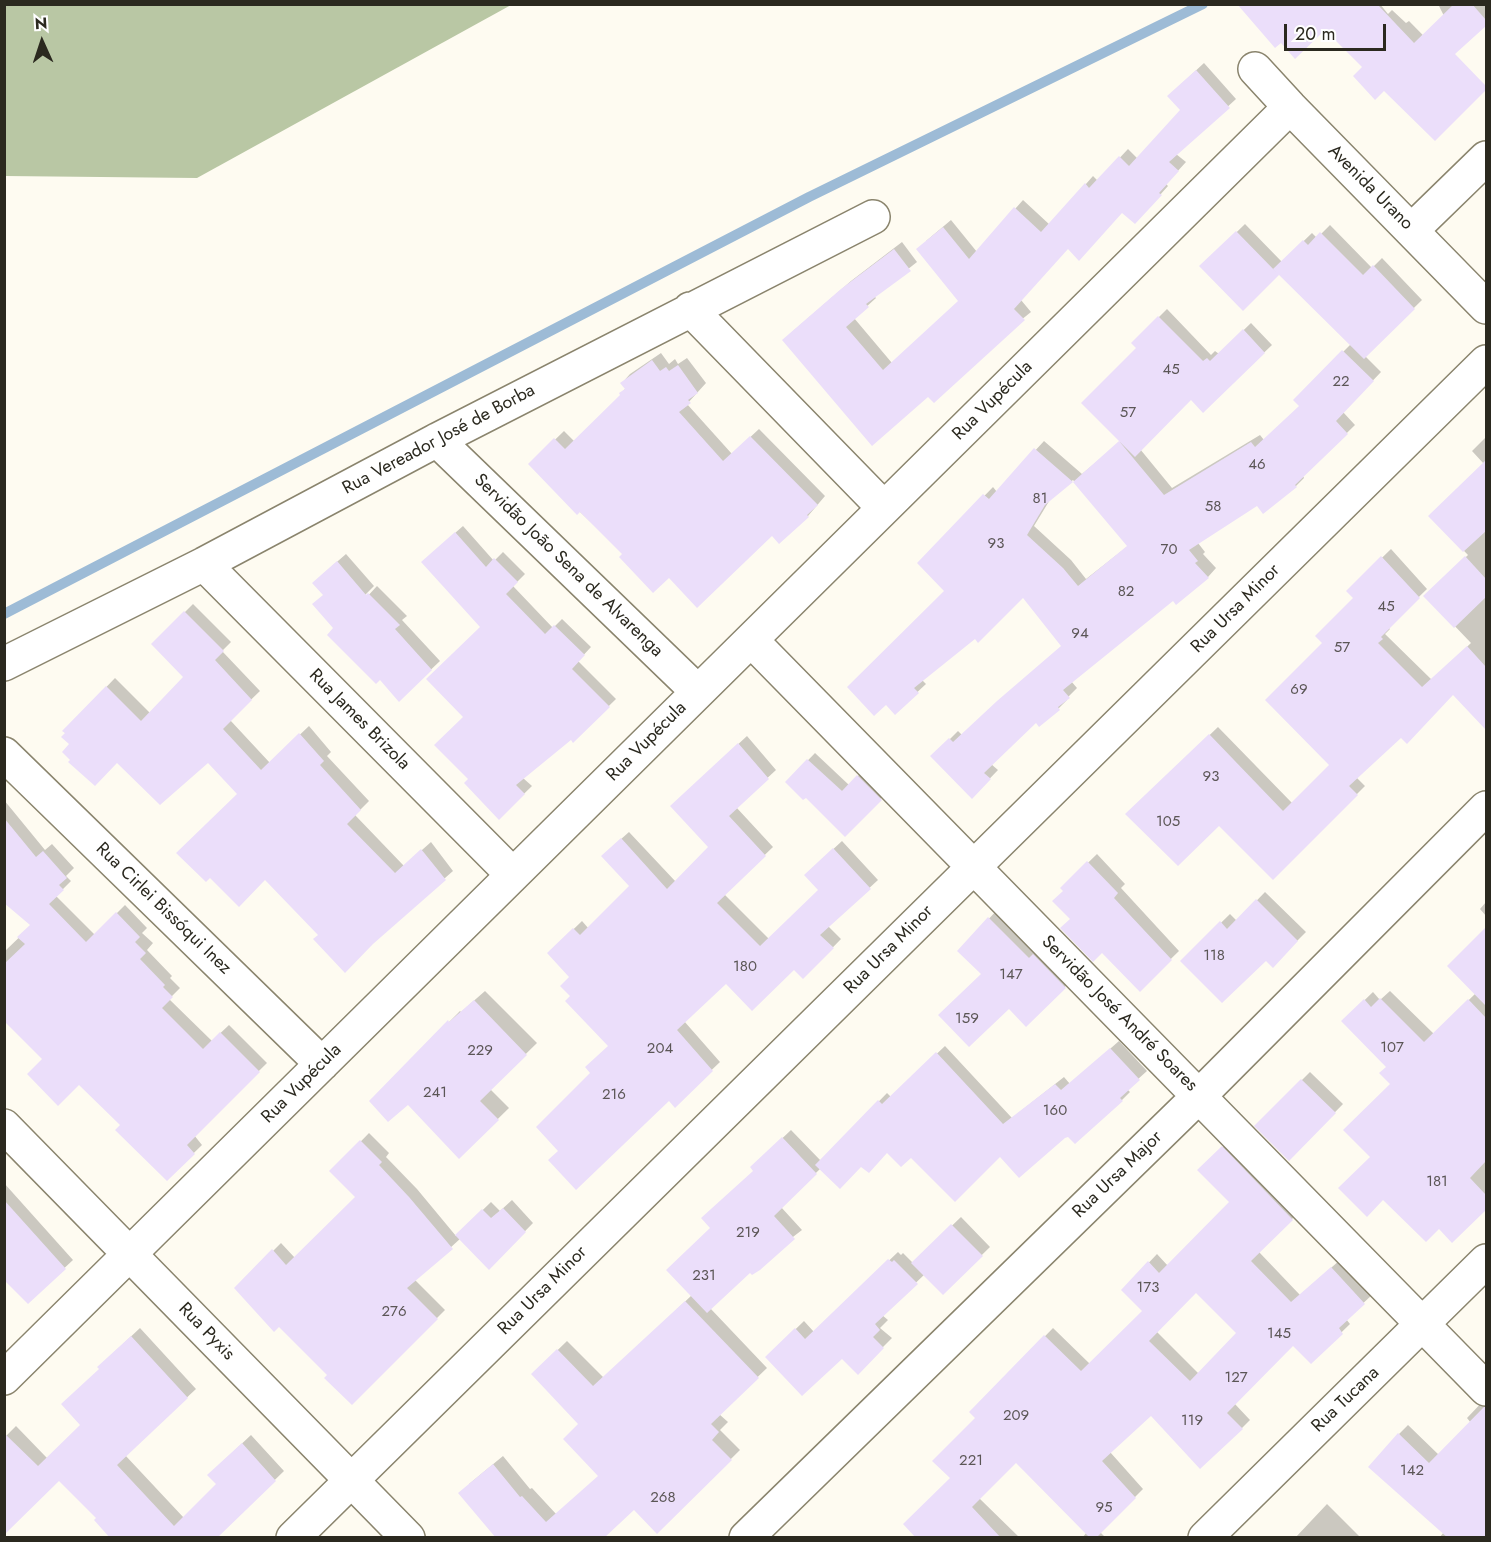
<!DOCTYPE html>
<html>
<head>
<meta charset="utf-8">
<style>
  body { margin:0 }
  #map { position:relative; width:1491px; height:1542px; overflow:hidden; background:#fefbf1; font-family:Jost,sans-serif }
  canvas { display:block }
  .frame { position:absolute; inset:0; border:6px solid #2b291f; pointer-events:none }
  .north { position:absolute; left:12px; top:12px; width:60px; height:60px; -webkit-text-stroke:4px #fff; paint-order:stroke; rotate:357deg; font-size:16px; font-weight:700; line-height:24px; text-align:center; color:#2b291f }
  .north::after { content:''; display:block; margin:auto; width:21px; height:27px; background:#2b291f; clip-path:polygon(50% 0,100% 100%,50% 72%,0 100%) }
  .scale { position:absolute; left:1284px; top:24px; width:102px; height:27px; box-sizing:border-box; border:3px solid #2b291f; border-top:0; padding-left:8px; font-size:18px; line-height:21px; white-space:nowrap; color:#2b291f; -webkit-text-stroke:4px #fff; paint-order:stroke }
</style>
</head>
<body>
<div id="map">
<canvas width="1491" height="1542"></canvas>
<div class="frame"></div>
<div class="north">N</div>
<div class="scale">20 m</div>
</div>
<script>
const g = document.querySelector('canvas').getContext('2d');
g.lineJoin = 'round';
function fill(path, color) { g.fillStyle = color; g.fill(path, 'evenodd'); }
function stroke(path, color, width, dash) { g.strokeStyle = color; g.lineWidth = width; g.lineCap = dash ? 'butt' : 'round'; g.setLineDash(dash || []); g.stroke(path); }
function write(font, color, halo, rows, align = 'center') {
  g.font = font + ' Jost,sans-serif'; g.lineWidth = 4.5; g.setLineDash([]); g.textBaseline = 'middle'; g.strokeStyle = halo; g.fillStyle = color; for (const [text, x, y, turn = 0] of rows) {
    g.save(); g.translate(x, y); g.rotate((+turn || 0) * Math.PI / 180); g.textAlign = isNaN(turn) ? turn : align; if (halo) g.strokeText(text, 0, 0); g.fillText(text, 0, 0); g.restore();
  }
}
fill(new Path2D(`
  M 5,4 L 511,4 L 511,5 L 197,178 L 5,176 Z`), '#b9c7a4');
fill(new Path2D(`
  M 1259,4 L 1380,4 L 1388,14 L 1392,10 L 1406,23 L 1409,21 L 1481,94 L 1364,67 L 1325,28 Z
  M 1438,4 L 1486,4 L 1486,24 L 1460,48 Z
  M 1204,63 L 1236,99 L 1176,154 L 1186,162 L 1166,184 L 1168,186 L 1143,214 L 1123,211 L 1068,248 L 1021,300 L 1031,312 L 928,395 L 792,332 L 851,281 L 902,242 L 917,262 L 874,296 L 876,298 L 854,318 L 892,363 L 959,301 L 926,241 L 951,220 L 977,252 L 1023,200 L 1050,225 L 1093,176 L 1098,181 L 1128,149 L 1138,159 L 1182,110 L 1177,88 Z
  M 1245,224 L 1282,262 L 1312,233 L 1317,238 L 1330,225 L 1372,268 L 1382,258 L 1422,300 L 1365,356 L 1381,372 L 1343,412 L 1355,425 L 1303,476 L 1304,478 L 1296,486 L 1257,504 L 1198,543 L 1205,552 L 1203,554 L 1216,568 L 1208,577 L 1173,599 L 1071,681 L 1077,688 L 1066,699 L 1067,700 L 1059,708 L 1036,721 L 991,764 L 998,770 L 972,797 L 933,756 L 958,731 L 962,735 L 1063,645 L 1023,596 L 922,680 L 926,684 L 895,713 L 946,591 L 919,563 L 993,487 L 997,492 L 1044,441 L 1082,474 L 1121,441 L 1138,348 L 1133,343 L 1167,309 L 1211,355 L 1215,351 L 1219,354 L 1251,323 L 1272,345 L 1203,411 L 1191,398 L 1140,449 L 1172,488 L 1260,435 L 1264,440 L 1300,406 L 1295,400 L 1351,344 L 1279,273 L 1243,309 L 1202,266 ZM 1073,480 L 1128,546 L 1086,579 L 1071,560 L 1034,526 L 1051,498 Z
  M 661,353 L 669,364 L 675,359 L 678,364 L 687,358 L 706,383 L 687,404 L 732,454 L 759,429 L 825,496 L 808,516 L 779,542 L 772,534 L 669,576 L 624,554 L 530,464 L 564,431 L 574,441 L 622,395 L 621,393 L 626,388 L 622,383 L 630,374 Z
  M 1486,437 L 1486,719 L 1482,723 L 1454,693 L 1401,736 L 1356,777 L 1365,786 L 1273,878 L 1219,824 L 1127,814 L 1218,727 L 1293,804 L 1331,765 L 1324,643 L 1355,598 L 1348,591 L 1391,549 L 1427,589 L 1388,627 L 1390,629 L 1385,634 L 1432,680 L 1471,643 L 1426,596 L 1468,555 L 1430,516 L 1484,464 L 1472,451 Z
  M 463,526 L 494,561 L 503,552 L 525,574 L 513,586 L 553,628 L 562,619 L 591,647 L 578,661 L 616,699 L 573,741 L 571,738 L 523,778 L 532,786 L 499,818 L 470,779 L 465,717 L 482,627 L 430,555 Z
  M 346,554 L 374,586 L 362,598 L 364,600 L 377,586 L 407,616 L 402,620 L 440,661 L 399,700 L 335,628 L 324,594 L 323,574 Z
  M 193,604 L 231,642 L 222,651 L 260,691 L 230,720 L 270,763 L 309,726 L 331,752 L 327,756 L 369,801 L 355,815 L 404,866 L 431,842 L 453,871 L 373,941 L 320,935 L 239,794 L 208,761 L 117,761 L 71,744 L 64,731 L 115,678 L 150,713 L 185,677 L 153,644 Z
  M 747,736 L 776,770 L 736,807 L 773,847 L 724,894 L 769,939 L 820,890 L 814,867 L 842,841 L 878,880 L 828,926 L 841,939 L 804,977 L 795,968 L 726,982 L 684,1021 L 720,1062 L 675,1105 L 669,1099 L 560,1150 L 592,1073 L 610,1045 L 572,996 L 571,976 L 549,953 L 582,921 L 589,929 L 631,886 L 611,848 L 629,832 L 676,882 L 711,847 L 680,798 Z
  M 815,753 L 849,785 L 865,769 L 887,792 L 845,835 L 806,796 L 787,782 Z
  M 4,800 L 45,850 L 52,844 L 74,868 L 66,876 L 71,881 L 56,896 L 95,935 L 125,905 L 147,928 L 142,933 L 153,943 L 147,950 L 172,976 L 170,978 L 180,988 L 169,999 L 212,1041 L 229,1025 L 267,1063 L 194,1135 L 202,1145 L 167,1179 L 122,1125 L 79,1083 L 44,1059 L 4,1018 L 4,952 L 32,925 L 4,886 Z
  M 1097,854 L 1125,884 L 1121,888 L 1179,951 L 1140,989 L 1072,919 L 1065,891 L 1062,888 Z
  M 1265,892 L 1306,932 L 1273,965 L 1266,959 L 1182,961 L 1230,914 L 1237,921 Z
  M 1486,902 L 1486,916 L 1480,909 Z
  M 997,910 L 1073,979 L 1026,1025 L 983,974 L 959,951 Z
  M 1486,929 L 1486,989 L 1480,995 L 1486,1001 L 1486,1208 L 1452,1241 L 1372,1157 L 1392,1084 L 1388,1067 L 1343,1021 L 1373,992 L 1380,1000 L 1390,991 L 1434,1034 L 1476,993 L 1449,966 Z
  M 485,991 L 537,1043 L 490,1089 L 509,1108 L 459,1157 L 408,1102 L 371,1101 L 460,1011 L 461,1012 Z
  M 1119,1041 L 1147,1071 L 1127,1089 L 1130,1092 L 1122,1100 L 1075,1142 L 1068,1135 L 1000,1155 L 911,1156 L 888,1151 L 861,1165 L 821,1168 L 781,1207 L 802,1230 L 750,1270 L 710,1308 L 767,1368 L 719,1414 L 728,1422 L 720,1430 L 740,1450 L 658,1531 L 635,1508 L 498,1538 L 469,1484 L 503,1456 L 530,1489 L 532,1488 L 557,1515 L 600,1475 L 580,1424 L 533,1374 L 567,1341 L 604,1378 L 692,1295 L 712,1228 L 755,1170 L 752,1167 L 791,1130 L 821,1161 L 887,1093 L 891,1097 L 945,1046 L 1012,1118 L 1064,1077 L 1070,1084 Z
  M 1310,1072 L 1343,1104 L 1289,1159 L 1256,1126 Z
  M 369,1133 L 389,1153 L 386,1157 L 417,1189 L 456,1236 L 491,1202 L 500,1211 L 512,1200 L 533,1223 L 489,1268 L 461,1238 L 415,1280 L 445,1310 L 352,1403 L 329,1375 L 279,1325 L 236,1288 L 281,1243 L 295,1258 L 357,1197 L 332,1171 Z
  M 1231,1139 L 1301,1210 L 1259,1252 L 1300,1295 L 1340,1260 L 1372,1295 L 1346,1319 L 1350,1324 L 1311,1362 L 1293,1344 L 1234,1403 L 1250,1420 L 1242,1428 L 1151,1414 L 1110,1452 L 1143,1489 L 1100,1532 L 1106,1538 L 1082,1538 L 1087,1532 L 1016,1461 L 979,1498 L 1020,1538 L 918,1538 L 952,1478 L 977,1418 L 971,1412 L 1053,1328 L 1090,1364 L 1144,1311 L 1123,1290 L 1157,1254 L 1168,1266 L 1231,1202 L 1200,1170 ZM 1196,1290 L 1238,1333 L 1199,1374 L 1156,1331 Z
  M 4,1183 L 73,1260 L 28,1302 L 4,1278 Z
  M 961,1217 L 990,1247 L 943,1293 L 925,1274 L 882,1315 L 888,1320 L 880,1328 L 892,1338 L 858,1372 L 842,1357 L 767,1357 L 804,1321 L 814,1332 L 898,1252 L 901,1255 L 903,1253 L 913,1263 Z
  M 140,1328 L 196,1389 L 125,1455 L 184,1518 L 218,1484 L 218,1466 L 251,1435 L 284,1471 L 215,1538 L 98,1518 L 59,1479 L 4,1533 L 4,1438 L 16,1426 L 47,1458 L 82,1425 L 100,1368 L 108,1358 Z
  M 1486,1398 L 1486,1538 L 1439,1538 L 1444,1532 L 1399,1434 L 1408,1425 L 1439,1455 L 1471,1423 L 1467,1418 Z
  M 1327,1504 L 1361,1538 L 1295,1538 Z`), '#0003');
stroke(new Path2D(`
  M 4,614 L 809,197 L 1203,4`), '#9dbbd6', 10);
fill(new Path2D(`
  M 1237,4 L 1377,4 L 1414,43 L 1454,4 L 1472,4 L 1486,20 L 1486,26 L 1455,54 L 1486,86 L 1486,90 L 1435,141 L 1384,91 L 1375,100 L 1353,76 L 1362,67 L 1325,30 L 1295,59 L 1281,43 L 1275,48 Z
  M 1196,70 L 1230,108 L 1169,162 L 1179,171 L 1159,193 L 1162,195 L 1135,224 L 1122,213 L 1079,261 L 1068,249 L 1014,309 L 1025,320 L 934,403 L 928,397 L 872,446 L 782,340 L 841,289 L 894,249 L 911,271 L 866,304 L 869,307 L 846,327 L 883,370 L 958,301 L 916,249 L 943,227 L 969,259 L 1014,207 L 1041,232 L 1085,183 L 1089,188 L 1119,156 L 1129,166 L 1180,110 L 1167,96 Z
  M 1236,231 L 1279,275 L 1243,311 L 1199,266 Z
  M 1320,232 L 1363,275 L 1373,265 L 1415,309 L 1364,359 L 1273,269 L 1303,240 L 1308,245 Z
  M 1158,316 L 1203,361 L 1207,358 L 1210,361 L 1243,329 L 1265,353 L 1203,413 L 1191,400 L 1135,457 L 1081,403 L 1136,348 L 1131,343 Z
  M 1342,350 L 1374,381 L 1336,421 L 1348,434 L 1295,485 L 1297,487 L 1263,514 L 1257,506 L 1189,550 L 1198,561 L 1195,563 L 1209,578 L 1176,605 L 1173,601 L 1063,690 L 1070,698 L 1058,707 L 1060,710 L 1039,727 L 1036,723 L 984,773 L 991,779 L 972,799 L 930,756 L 949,738 L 953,742 L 997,701 L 1061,646 L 1023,598 L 978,643 L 975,639 L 914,688 L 919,693 L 895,715 L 886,705 L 874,716 L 847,687 L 944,591 L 917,563 L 983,494 L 989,499 L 1034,448 L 1073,482 L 1119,441 L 1164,495 L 1251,442 L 1255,447 L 1299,406 L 1293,400 ZM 1073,482 L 1127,546 L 1078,586 L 1063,568 L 1027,535 L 1045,505 Z
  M 652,360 L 660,371 L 666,367 L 669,371 L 678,365 L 698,393 L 688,400 L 691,403 L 679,412 L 723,461 L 750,436 L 818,505 L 807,515 L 809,517 L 779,544 L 772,536 L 697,608 L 669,578 L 653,593 L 619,557 L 622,554 L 580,512 L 577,515 L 528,464 L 554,438 L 565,449 L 620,395 L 619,393 L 625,389 L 620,383 Z
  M 1486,460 L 1486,531 L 1463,552 L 1428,516 Z
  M 455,532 L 486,567 L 494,558 L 518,582 L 506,594 L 545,634 L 554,625 L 585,655 L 572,669 L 610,707 L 573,743 L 571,740 L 516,785 L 525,794 L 499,820 L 464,783 L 468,779 L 434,745 L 463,717 L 426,679 L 480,627 L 421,562 Z
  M 1381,556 L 1420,598 L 1381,637 L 1383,639 L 1378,643 L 1422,687 L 1467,646 L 1486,667 L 1486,730 L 1453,695 L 1407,744 L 1401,738 L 1349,786 L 1358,795 L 1273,880 L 1219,826 L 1178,866 L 1125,814 L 1209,734 L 1283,811 L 1329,765 L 1265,700 L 1322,643 L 1315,636 L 1353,598 L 1346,591 Z
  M 1465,556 L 1486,579 L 1486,597 L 1454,628 L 1423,596 Z
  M 337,561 L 366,595 L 368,593 L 400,625 L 395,629 L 432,670 L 399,702 L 380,680 L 376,684 L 327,635 L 333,628 L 312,604 L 323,595 L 312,583 Z
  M 184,611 L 224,651 L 215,660 L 252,700 L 223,729 L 261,770 L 299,733 L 324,761 L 320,765 L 361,810 L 347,824 L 395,873 L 421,849 L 446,880 L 373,944 L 345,973 L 313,939 L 318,935 L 265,880 L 239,907 L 210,878 L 206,882 L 176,853 L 237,794 L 208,763 L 160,805 L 117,763 L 95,786 L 68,762 L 70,760 L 62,752 L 69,744 L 61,737 L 65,733 L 62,731 L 106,686 L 141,721 L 183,677 L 151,644 Z
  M 738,743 L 769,779 L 729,816 L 766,856 L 717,903 L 760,946 L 818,890 L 804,875 L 833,848 L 871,889 L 820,935 L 834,948 L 803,979 L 794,970 L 752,1011 L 726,984 L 677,1030 L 713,1071 L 675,1108 L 669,1101 L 576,1190 L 548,1160 L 558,1151 L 536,1127 L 590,1073 L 585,1067 L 608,1046 L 565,1001 L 570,996 L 560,986 L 569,977 L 547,953 L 573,928 L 580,935 L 629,886 L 601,856 L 621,838 L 667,889 L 708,847 L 670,806 Z
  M 807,759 L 842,791 L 857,775 L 882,800 L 845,837 L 806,798 L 803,800 L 785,782 Z
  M 4,818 L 36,857 L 43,851 L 67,878 L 59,885 L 64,890 L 49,904 L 86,942 L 116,912 L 140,937 L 135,942 L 146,953 L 140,959 L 165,985 L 163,987 L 173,997 L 162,1008 L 203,1049 L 220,1032 L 260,1072 L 187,1145 L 195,1154 L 167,1181 L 115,1130 L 120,1125 L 79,1085 L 58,1106 L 27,1074 L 42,1059 L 4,1021 L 4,964 L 25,944 L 17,937 L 30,925 L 4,903 Z
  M 1087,861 L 1118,893 L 1114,898 L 1172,960 L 1140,992 L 1102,953 L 1093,962 L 1060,928 L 1070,919 L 1052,901 L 1063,891 L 1060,888 Z
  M 1256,899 L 1298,941 L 1273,968 L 1266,961 L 1222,1003 L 1180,961 L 1220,921 L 1227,929 Z
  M 988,917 L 1029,958 L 1033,954 L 1066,988 L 1026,1027 L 1009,1009 L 969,1047 L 938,1015 L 981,974 L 957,951 Z
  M 1486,927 L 1486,1006 L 1447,966 Z
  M 1380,998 L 1424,1042 L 1468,999 L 1486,1018 L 1486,1161 L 1470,1178 L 1486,1195 L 1486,1210 L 1452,1243 L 1439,1229 L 1426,1242 L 1383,1200 L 1367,1217 L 1338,1188 L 1370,1157 L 1343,1130 L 1390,1084 L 1379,1073 L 1386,1067 L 1341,1021 L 1364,999 L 1371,1007 Z
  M 474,1000 L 527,1055 L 480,1101 L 499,1120 L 459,1159 L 408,1105 L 388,1122 L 369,1101 L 448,1020 L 449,1022 Z
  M 1110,1048 L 1140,1080 L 1120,1098 L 1123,1101 L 1075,1144 L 1068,1137 L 1065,1138 L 1019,1178 L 1000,1157 L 955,1202 L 911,1158 L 901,1167 L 887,1153 L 869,1173 L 861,1167 L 840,1189 L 815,1165 L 878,1100 L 882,1104 L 936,1052 L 1003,1124 L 1055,1084 L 1061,1090 Z
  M 1301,1079 L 1336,1113 L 1289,1161 L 1254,1126 Z
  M 782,1137 L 817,1174 L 774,1216 L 795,1239 L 760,1270 L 752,1275 L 750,1273 L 707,1313 L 666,1270 L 710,1228 L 701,1218 L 753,1171 L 750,1167 Z
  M 360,1140 L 382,1162 L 379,1165 L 409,1197 L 453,1249 L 407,1288 L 438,1319 L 352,1405 L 324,1378 L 327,1375 L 279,1327 L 274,1332 L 234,1288 L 272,1249 L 286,1265 L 355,1197 L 329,1171 Z
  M 1222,1146 L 1293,1220 L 1251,1261 L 1291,1302 L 1331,1267 L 1365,1304 L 1339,1328 L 1343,1334 L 1311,1364 L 1293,1346 L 1227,1413 L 1243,1429 L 1200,1469 L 1151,1416 L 1102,1461 L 1136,1498 L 1096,1538 L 1090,1538 L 1016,1463 L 972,1507 L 1001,1538 L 916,1538 L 903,1524 L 950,1478 L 932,1461 L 975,1418 L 969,1412 L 1044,1335 L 1081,1371 L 1142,1311 L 1121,1290 L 1148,1261 L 1159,1273 L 1229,1202 L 1197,1170 ZM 1196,1293 L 1236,1333 L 1190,1381 L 1149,1341 Z
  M 4,1200 L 66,1269 L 28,1304 L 4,1280 Z
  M 503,1208 L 526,1232 L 489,1270 L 455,1235 L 482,1209 L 491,1218 Z
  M 951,1224 L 983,1256 L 943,1295 L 911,1263 Z
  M 888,1259 L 892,1262 L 894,1260 L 918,1284 L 875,1324 L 880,1330 L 873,1337 L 884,1348 L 858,1375 L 842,1359 L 802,1396 L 765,1357 L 795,1328 L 805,1339 Z
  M 685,1301 L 759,1378 L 711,1424 L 719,1432 L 712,1440 L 732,1460 L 657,1534 L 634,1510 L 604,1538 L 496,1538 L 458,1493 L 493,1464 L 520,1497 L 522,1496 L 546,1522 L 598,1476 L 563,1439 L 578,1424 L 531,1374 L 557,1349 L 593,1386 Z
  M 131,1336 L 188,1398 L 117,1465 L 174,1526 L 216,1484 L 207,1475 L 242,1443 L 276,1481 L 217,1538 L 110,1538 L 94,1520 L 96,1518 L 59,1481 L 4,1535 L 4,1433 L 38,1466 L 80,1425 L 61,1404 L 99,1369 L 97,1367 Z
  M 1484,1407 L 1486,1407 L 1486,1538 L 1448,1538 L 1368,1467 L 1398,1433 L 1429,1463 Z`), '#ebdefa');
const minor = new Path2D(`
  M 1255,69 L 1290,107 L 1486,307
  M 1412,230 L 1486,158
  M 690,309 L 884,508
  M 437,440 L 698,692
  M 204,564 L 513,875
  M 751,640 L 1486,1389
  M 4,664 L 204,564 L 437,440 L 873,217
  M 4,754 L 322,1064
  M 4,1126 L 408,1538
  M 4,1378 L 1290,107
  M 293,1538 L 1486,362
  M 746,1538 L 1199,1096 L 1486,808
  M 1205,1538 L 1486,1261`);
stroke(minor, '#8a846d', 36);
stroke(minor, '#fff', 33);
write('15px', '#5b5656', null, [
  ["45",1171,370],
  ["22",1341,382],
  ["57",1128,413],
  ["46",1257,465],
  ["81",1040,499],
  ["58",1213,507],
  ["93",996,544],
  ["70",1169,550],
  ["82",1126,592],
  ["45",1386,607],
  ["94",1080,634],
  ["57",1342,648],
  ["69",1299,690],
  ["93",1211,777],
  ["105",1168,822],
  ["118",1214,956],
  ["180",745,967],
  ["147",1011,975],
  ["159",967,1019],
  ["107",1392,1048],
  ["204",660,1049],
  ["229",480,1051],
  ["241",435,1093],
  ["216",614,1095],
  ["160",1055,1111],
  ["181",1437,1182],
  ["219",748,1233],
  ["231",704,1276],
  ["173",1148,1288],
  ["276",394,1312],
  ["145",1279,1334],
  ["127",1236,1378],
  ["209",1016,1416],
  ["119",1192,1421],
  ["221",971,1461],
  ["142",1412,1471],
  ["268",663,1498],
  ["95",1104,1508]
]);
write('18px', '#2b291f', '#fff', [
  ["Avenida Urano",1370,188,45],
  ["Rua Vupécula",993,401,-45],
  ["Rua Vereador José de Borba",439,440,-28],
  ["Servidão João Sena de Alvarenga",568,566,44],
  ["Rua Ursa Minor",1236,609,-45],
  ["Rua James Brizola",359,720,45],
  ["Rua Vupécula",647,742,-45],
  ["Rua Cirlei Bissóqui Inez",163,909,44],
  ["Rua Ursa Minor",889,950,-45],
  ["Servidão José André Soares",1119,1014,45],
  ["Rua Vupécula",302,1084,-45],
  ["Rua Ursa Major",1118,1175,-44],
  ["Rua Ursa Minor",543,1291,-45],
  ["Rua Pyxis",206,1332,46],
  ["Rua Tucana",1346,1400,-44]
]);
</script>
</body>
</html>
